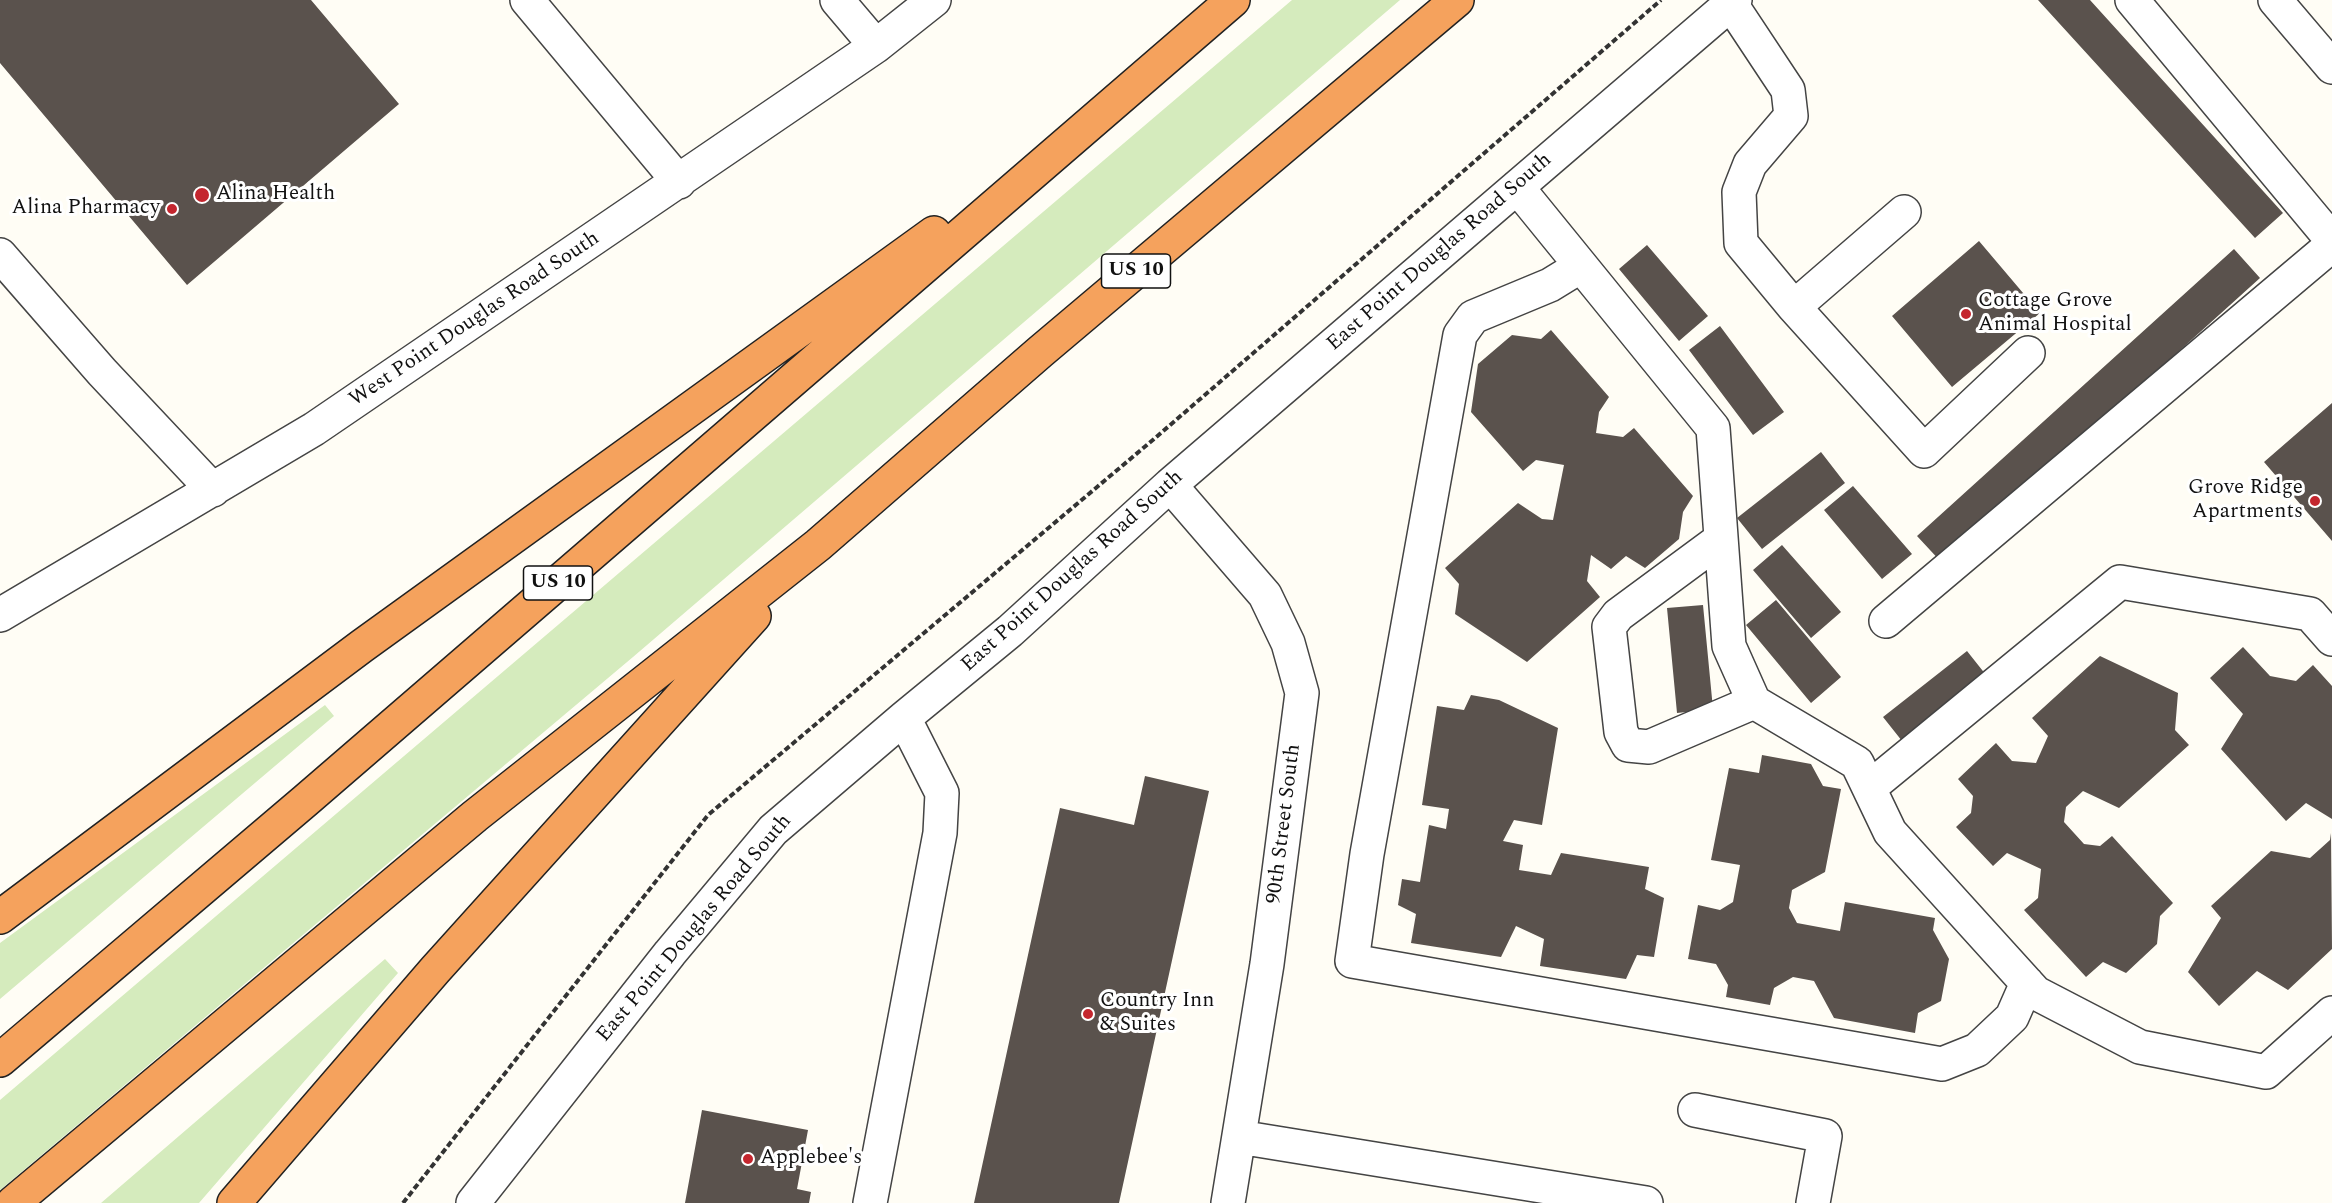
<!DOCTYPE html>
<html>
<head>
<meta charset="utf-8">
<style>
  body { margin:0 }
  canvas { display:block; background:#fffdf5 }
</style>
</head>
<body>
<canvas width="2332" height="1203"></canvas>
<script>
const g = document.querySelector('canvas').getContext('2d');
g.lineJoin = 'round';
function fill(path, color) { g.fillStyle = color; g.fill(path, 'evenodd'); }
function stroke(path, color, width, dash) { g.strokeStyle = color; g.lineWidth = width; g.lineCap = dash ? 'butt' : 'round'; g.setLineDash(dash || []); g.stroke(path); }
function write(font, color, halo, rows, align = 'center') {
  g.font = font + ' Spectral,serif'; g.lineWidth = 6; g.setLineDash([]); g.textBaseline = 'middle'; g.strokeStyle = halo; g.fillStyle = color; for (const [text, x, y, turn = 0] of rows) {
    g.save(); g.translate(x, y); g.rotate((+turn || 0) * Math.PI / 180); g.textAlign = isNaN(turn) ? turn : align; if (halo) g.strokeText(text, 0, 0); g.fillText(text, 0, 0); g.restore();
  }
}
fill(new Path2D(`
  M 1292,0 L 1400,0 L 633,657 L 0,1190 L 0,1100 Z
  M 325,705 L 334,716 L 0,999 L 0,943 Z
  M 385,959 L 398,973 L 199,1203 L 101,1203 Z`), '#d5ebbd');
fill(new Path2D(`
  M 0,0 L 311,0 L 399,104 L 187,285 L 0,63 Z
  M 2038,0 L 2090,0 L 2283,213 L 2255,238 Z
  M 1979,241 L 2040,313 L 1952,387 L 1892,316 Z
  M 1647,245 L 1708,316 L 1679,341 L 1619,269 Z
  M 2234,249 L 2260,278 L 1943,564 L 1917,536 Z
  M 1720,326 L 1784,412 L 1753,435 L 1689,350 Z
  M 1551,330 L 1609,397 L 1599,412 L 1596,433 L 1623,437 L 1634,428 L 1693,496 L 1683,512 L 1679,539 L 1645,568 L 1626,556 L 1611,569 L 1591,555 L 1587,581 L 1600,597 L 1527,662 L 1455,614 L 1459,584 L 1445,568 L 1518,503 L 1542,519 L 1553,520 L 1564,465 L 1536,460 L 1523,471 L 1471,412 L 1478,364 L 1512,335 L 1541,339 Z
  M 2332,403 L 2332,541 L 2264,462 Z
  M 1821,452 L 1845,483 L 1762,549 L 1737,518 Z
  M 1853,486 L 1912,554 L 1882,579 L 1824,510 Z
  M 1782,545 L 1841,612 L 1811,638 L 1753,570 Z
  M 1776,600 L 1841,677 L 1811,703 L 1746,625 Z
  M 1703,605 L 1713,709 L 1677,713 L 1667,608 Z
  M 2243,647 L 2270,676 L 2296,681 L 2313,665 L 2332,686 L 2332,819 L 2306,803 L 2286,821 L 2221,749 L 2243,714 L 2210,678 Z
  M 1967,651 L 1990,680 L 1906,746 L 1883,717 Z
  M 2100,656 L 2178,693 L 2175,730 L 2189,745 L 2119,808 L 2083,791 L 2066,807 L 2064,822 L 2084,844 L 2100,846 L 2112,836 L 2173,903 L 2160,916 L 2157,944 L 2126,973 L 2103,962 L 2086,977 L 2024,910 L 2038,898 L 2041,869 L 2007,853 L 1993,866 L 1956,827 L 1971,813 L 1973,796 L 1958,779 L 1996,743 L 2012,761 L 2036,763 L 2048,736 L 2032,718 Z
  M 1471,695 L 1499,700 L 1558,728 L 1542,825 L 1514,820 L 1503,841 L 1523,845 L 1519,870 L 1551,875 L 1561,853 L 1649,867 L 1645,889 L 1664,898 L 1654,957 L 1637,955 L 1626,979 L 1540,966 L 1544,939 L 1516,926 L 1501,957 L 1411,943 L 1416,914 L 1398,905 L 1402,879 L 1420,882 L 1429,825 L 1446,829 L 1449,809 L 1422,805 L 1437,706 L 1464,710 Z
  M 1762,755 L 1811,764 L 1823,786 L 1841,789 L 1825,872 L 1792,890 L 1789,908 L 1797,923 L 1840,931 L 1845,902 L 1935,918 L 1933,930 L 1949,959 L 1941,1001 L 1918,1013 L 1915,1033 L 1834,1018 L 1814,981 L 1793,977 L 1774,988 L 1770,1005 L 1726,997 L 1728,985 L 1716,964 L 1688,959 L 1698,905 L 1720,910 L 1733,902 L 1740,865 L 1711,860 L 1729,768 L 1759,773 Z
  M 1145,776 L 1209,791 L 1119,1203 L 974,1203 L 1060,808 L 1134,825 Z
  M 2331,833 L 2332,949 L 2288,990 L 2257,971 L 2219,1006 L 2188,972 L 2221,918 L 2211,906 L 2271,851 L 2310,858 L 2330,840 Z
  M 702,1110 L 808,1130 L 797,1189 L 811,1192 L 809,1203 L 685,1203 Z`), '#5a524d');
const minor = new Path2D(`
  M 527,0 L 679,182
  M 837,0 L 876,46
  M 2132,0 L 2332,240
  M 2275,0 L 2332,67
  M 1731,4 L 1788,90 L 1791,116 L 1750,164 L 1739,192 L 1741,243 L 1794,307 L 1924,451 L 2028,353
  M 1517,187 L 1713,428 L 1729,646 L 1754,702 L 1857,763 L 1890,832 L 2036,993 L 2140,1047 L 2266,1072 L 2332,1013
  M 0,255 L 102,372 L 213,490
  M 1581,266 L 1550,285 L 1473,317 L 1460,335 L 1367,854 L 1352,961 L 1942,1064 L 1977,1050 L 2012,1017 L 2027,983
  M 1794,307 L 1904,212
  M 1170,485 L 1265,595 L 1288,643 L 1302,693 L 1267,964 L 1228,1203
  M 1721,539 L 1618,615 L 1609,627 L 1621,732 L 1628,745 L 1649,747 L 1754,702
  M 0,615 L 314,429 L 876,46 L 934,0
  M 1886,621 L 2332,245
  M 1869,788 L 2120,582 L 2310,614 L 2332,639
  M 1695,1110 L 1825,1136 L 1813,1203
  M 1239,1137 L 1646,1203
  M 473,1203 L 670,953 L 773,830 L 904,718 L 1010,631 L 1170,485 L 1735,0
  M 870,1203 L 940,833 L 942,793 L 904,718`);
const highway = new Path2D(`
  M 0,917 L 362,646 L 934,233
  M 0,1060 L 305,801 L 1233,0
  M 13,1203 L 475,816 L 818,545 L 1040,352 L 1457,0
  M 234,1203 L 435,970 L 754,616`);
stroke(minor, '#444', 36);
stroke(highway, '#222', 36);
stroke(new Path2D(`
  M 403,1203 L 708,815 L 1154,439 L 1661,0`), '#333', 4, [6, 3]);
stroke(minor, '#fff', 33);
stroke(highway, '#f5a25d', 33);
for (const [x, y, r, color] of [
  [202,195,8,"#c4262e"],
  [172,209,6,"#c4262e"],
  [1966,314,6,"#c4262e"],
  [2315,501,6,"#c4262e"],
  [1088,1014,6,"#c4262e"],
  [748,1159,6,"#c4262e"]
]) { const dot = new Path2D(); dot.arc(x, y, r, 0, 2 * Math.PI); g.fillStyle = color; g.fill(dot); stroke(dot, '#fff', 2); }
for (const [x, y, w] of [
  [1136,271,69],
  [558,583,69]
]) { const box = new Path2D(); box.roundRect(x - w / 2, y - 17, w, 34, 4.5); g.fillStyle = '#fff'; g.fill(box); stroke(box, '#111', 1.5); }
write('bold 20px', '#111', null, [
  ["US 10",1136,271],
  ["US 10",558,583]
]);
write('21px', '#111', '#fff', [
  ["Alina Health",216,195],
  ["Alina Pharmacy",160,209,"right"],
  ["Cottage Grove",1978,302],
  ["Animal Hospital",1978,326],
  ["Grove Ridge",2303,489,"right"],
  ["Apartments",2303,513,"right"],
  ["Country Inn",1100,1002],
  ["& Suites",1100,1026],
  ["Applebee's",760,1159]
], 'left');
write('21px', '#111', '#fff', [
  ["East Point Douglas Road South",1440,253,-41],
  ["West Point Douglas Road South",475,320,-34],
  ["East Point Douglas Road South",1073,572,-42],
  ["90th Street South",1285,824,-83],
  ["East Point Douglas Road South",695,929,-50]
]);
</script>
</body>
</html>
